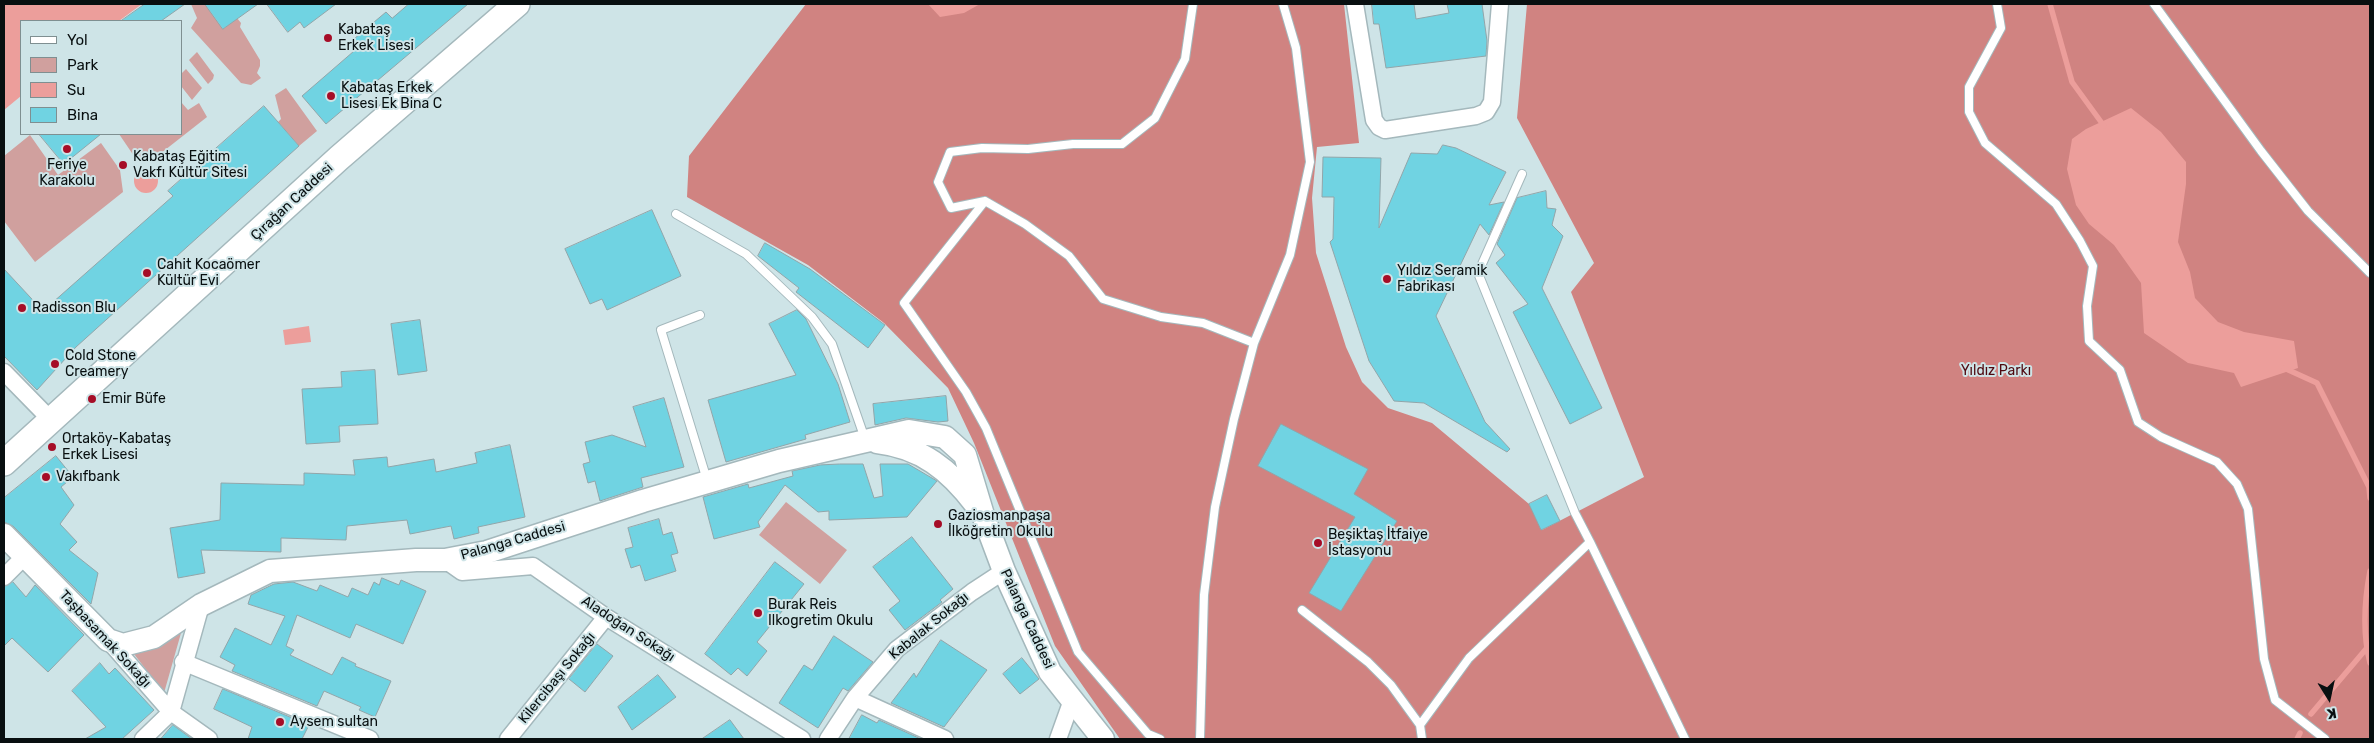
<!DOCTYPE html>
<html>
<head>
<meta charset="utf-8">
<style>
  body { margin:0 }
  #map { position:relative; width:2374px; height:743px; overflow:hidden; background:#cee4e7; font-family:Rubik,sans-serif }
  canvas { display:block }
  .frame { position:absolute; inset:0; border:5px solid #080f10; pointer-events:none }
  .legend { position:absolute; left:20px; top:20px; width:162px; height:115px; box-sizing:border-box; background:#cee4e7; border:1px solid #7f8f91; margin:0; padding:6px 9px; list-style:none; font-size:15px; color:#080f10 }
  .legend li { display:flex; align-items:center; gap:10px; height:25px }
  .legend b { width:25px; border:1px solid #7f8f91 }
  .north { position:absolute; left:2304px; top:673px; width:50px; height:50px; -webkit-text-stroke:4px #cee4e7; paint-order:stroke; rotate:170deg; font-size:14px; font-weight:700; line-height:20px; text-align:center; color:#080f10 }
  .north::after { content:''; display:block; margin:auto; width:18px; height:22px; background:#080f10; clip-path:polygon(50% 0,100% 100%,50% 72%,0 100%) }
</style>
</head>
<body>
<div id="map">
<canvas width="2374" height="743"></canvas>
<div class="frame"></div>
<ul class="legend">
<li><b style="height:6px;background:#fff"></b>Yol</li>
<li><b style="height:14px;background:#d0a09e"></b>Park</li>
<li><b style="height:14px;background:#ec9e9b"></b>Su</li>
<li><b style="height:14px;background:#70d3e2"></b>Bina</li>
</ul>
<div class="north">K</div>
</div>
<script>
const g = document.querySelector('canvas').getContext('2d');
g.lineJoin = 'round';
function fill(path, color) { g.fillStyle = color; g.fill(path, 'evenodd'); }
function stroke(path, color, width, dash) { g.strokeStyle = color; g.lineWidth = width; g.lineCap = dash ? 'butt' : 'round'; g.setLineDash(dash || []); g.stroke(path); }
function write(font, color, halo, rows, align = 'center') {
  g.font = font + ' Rubik,sans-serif'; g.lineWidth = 4; g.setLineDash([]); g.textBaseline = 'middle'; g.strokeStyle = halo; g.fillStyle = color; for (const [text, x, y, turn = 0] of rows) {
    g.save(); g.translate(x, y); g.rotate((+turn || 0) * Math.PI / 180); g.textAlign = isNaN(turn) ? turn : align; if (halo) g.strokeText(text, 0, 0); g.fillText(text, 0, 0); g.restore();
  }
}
fill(new Path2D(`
  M 191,4 L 205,4 L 223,29 L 237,18 L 241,23 L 240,27 L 260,60 L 260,66 L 257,73 L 261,78 L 251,85 L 241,83 L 191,28 L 197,18 Z
  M 197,52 L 214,75 L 213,79 L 208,84 L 189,60 Z
  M 186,69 L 202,88 L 192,100 L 181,86 L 182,73 Z
  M 286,88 L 317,131 L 299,146 L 278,122 L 281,119 L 275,95 Z
  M 181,102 L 188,110 L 199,103 L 207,117 L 151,161 L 136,159 L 119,134 L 181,134 Z
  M 30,135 L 58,175 L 101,143 L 120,170 L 123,192 L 35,262 L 4,221 L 4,156 Z
  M 786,502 L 847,550 L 820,584 L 759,535 Z
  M 183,626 L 164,693 L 134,654 L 157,645 Z`), '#d0a09e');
fill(new Path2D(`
  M 806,4 L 1344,4 L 1359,143 L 1317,147 L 1312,198 L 1316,253 L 1346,347 L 1362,382 L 1388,408 L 1432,423 L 1529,504 L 1542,530 L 1644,477 L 1571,292 L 1594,263 L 1517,118 L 1527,4 L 2370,4 L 2370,739 L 1120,739 L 1055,646 L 974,443 L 948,388 L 884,323 L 808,265 L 687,197 L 689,156 Z`), '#d08381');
fill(new Path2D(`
  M 4,4 L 142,4 L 119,21 L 21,21 L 21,96 L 4,110 Z
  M 928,4 L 980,4 L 964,13 L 940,17 Z
  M 2131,108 L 2161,132 L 2186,162 L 2186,184 L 2178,242 L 2190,272 L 2195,298 L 2218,322 L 2244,332 L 2294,341 L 2298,368 L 2241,387 L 2234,373 L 2188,363 L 2144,333 L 2141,283 L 2114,245 L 2089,224 L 2076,205 L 2067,169 L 2072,139 L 2086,129 Z
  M134 181a12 12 0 1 1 24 0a12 12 0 1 1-24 0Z
  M 309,326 L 311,342 L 285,345 L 283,330 Z`), '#ec9e9b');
stroke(new Path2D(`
  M 2050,4 L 2072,82 L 2104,126
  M 2284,368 L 2317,383 L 2369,487 L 2370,498
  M 2370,571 C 2364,602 2362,632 2370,663
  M 2311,714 L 2366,649
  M 2297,739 L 2300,733`), '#ec9e9b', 5.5);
const building = new Path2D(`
  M 145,4 L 185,4 L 161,21 L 121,21 Z
  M 205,4 L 258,4 L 223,29 Z
  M 267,4 L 336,4 L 304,28 L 300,22 L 288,32 Z
  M 409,4 L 468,4 L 326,124 L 302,96 L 354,51 L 348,44 L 386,12 L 392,18 Z
  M 1372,4 L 1414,4 L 1416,19 L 1449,13 L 1447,4 L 1482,4 L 1487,41 L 1486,56 L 1386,68 L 1379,24 L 1374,24 Z
  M 264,106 L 299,146 L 76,347 L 37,390 L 4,356 L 4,269 L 43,311 L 173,196 L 168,191 Z
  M 39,134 L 101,134 L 64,164 Z
  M 1443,145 L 1456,148 L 1506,172 L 1489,205 L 1504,202 L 1489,235 L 1480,224 L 1436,316 L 1485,422 L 1510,449 L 1507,452 L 1424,403 L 1394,401 L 1369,361 L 1330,242 L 1333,239 L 1334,197 L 1322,197 L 1323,157 L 1381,158 L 1379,228 L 1411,153 L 1437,154 Z
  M 1546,191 L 1547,208 L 1556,209 L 1552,225 L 1563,236 L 1542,288 L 1602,408 L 1570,424 L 1513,312 L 1528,304 L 1496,263 L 1505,255 L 1497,244 L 1517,198 Z
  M 652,210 L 681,276 L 607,310 L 602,299 L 590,304 L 565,249 Z
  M 765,243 L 810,269 L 885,325 L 868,348 L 796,292 L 799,288 L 758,256 Z
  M 797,310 L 806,319 L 838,384 L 850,422 L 805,435 L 806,439 L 726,462 L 708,400 L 796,375 L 769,324 Z
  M 420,320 L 427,371 L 398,375 L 391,324 Z
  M 375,370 L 378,424 L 339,426 L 340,442 L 306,444 L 302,389 L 342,387 L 341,372 Z
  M 946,396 L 948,421 L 938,422 L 906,418 L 875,425 L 873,404 Z
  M 664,398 L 684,467 L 641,478 L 643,487 L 600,501 L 595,481 L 588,483 L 583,464 L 590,462 L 585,442 L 612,435 L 646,447 L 633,407 Z
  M 1281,424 L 1368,469 L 1354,494 L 1397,521 L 1341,611 L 1309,593 L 1355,517 L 1258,466 Z
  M 510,445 L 525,517 L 478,527 L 479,533 L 454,539 L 451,526 L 410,534 L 407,520 L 347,526 L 346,540 L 281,538 L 281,552 L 201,550 L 205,573 L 178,578 L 170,528 L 220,520 L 221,483 L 304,485 L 304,473 L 355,475 L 353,460 L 387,457 L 388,467 L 434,459 L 436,472 L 477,463 L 475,453 Z
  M 56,456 L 73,477 L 61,487 L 74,505 L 60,524 L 77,542 L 69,550 L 98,573 L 91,604 L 13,526 L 4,522 L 4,498 Z
  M 840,464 L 863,464 L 874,498 L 883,496 L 880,464 L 908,464 L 937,481 L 907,517 L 829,520 L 829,511 L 818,512 L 785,485 L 758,522 L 760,527 L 714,539 L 703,497 L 748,484 L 749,488 L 793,476 L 792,471 L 820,465 Z
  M 1547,495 L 1560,521 L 1541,530 L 1529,504 Z
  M 659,519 L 663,535 L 672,532 L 678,553 L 671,555 L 676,571 L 645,581 L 640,565 L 631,568 L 625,549 L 633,547 L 628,528 Z
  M 912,537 L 953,589 L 940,600 L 942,602 L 905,630 L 889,610 L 900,601 L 873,567 Z
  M 775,562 L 804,584 L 757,642 L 767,651 L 747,676 L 738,668 L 731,675 L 705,654 Z
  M 382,578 L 399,585 L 401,580 L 426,591 L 403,644 L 356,624 L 350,638 L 297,615 L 286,646 L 294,650 L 290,655 L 332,675 L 342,657 L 356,664 L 355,666 L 391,681 L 375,717 L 359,710 L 361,707 L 324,691 L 317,706 L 232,671 L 235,665 L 220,657 L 235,628 L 271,645 L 285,616 L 248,604 L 251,595 L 274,584 L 293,582 L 317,591 L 320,585 L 348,597 L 352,588 L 368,595 L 374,582 L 379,585 Z
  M 13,582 L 26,597 L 35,585 L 84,635 L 48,672 L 12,638 L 4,646 L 4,587 Z
  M 834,636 L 873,662 L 848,691 L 843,688 L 818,728 L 779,703 L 804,665 L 812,670 Z
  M 941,640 L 987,670 L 944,727 L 891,703 L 914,673 L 916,677 Z
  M 597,644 L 613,656 L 585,692 L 569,679 Z
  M 1022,658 L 1039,679 L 1020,694 L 1003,674 Z
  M 100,663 L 109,674 L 115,668 L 154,710 L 122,739 L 85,739 L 106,727 L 72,691 Z
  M 658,675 L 676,697 L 632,730 L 618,707 Z
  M 223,689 L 309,725 L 302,739 L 248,739 L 252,727 L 214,709 Z
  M 862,715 L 877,723 L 879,720 L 921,739 L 849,739 Z
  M 730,720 L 744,739 L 702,739 Z
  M 173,725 L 192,739 L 161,739 Z`);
fill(building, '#70d3e2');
stroke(building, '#91a5a9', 1);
const lane = new Path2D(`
  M 1193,4 L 1185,59 L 1155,118 L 1122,144 L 1073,144 L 1028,149 L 982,148 L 950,152 L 938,182 L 951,208 L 985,201 L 1025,224 L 1069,256 L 1103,299 L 1161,317 L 1203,323 L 1254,343
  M 1997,4 L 2001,28 L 1969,87 L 1969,112 L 1985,143 L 2056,204 L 2080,241 L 2093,266 L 2087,306 L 2089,341 L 2120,370 L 2138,422 L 2161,437 L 2217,462 L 2237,484 L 2248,509 L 2264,659 L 2275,700 L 2325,739
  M 2154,4 L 2261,151 L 2308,211 L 2370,273
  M 1522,174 L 1478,273 L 1575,513 L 1590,542
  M 985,201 L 904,303 L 966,392 L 986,428 L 1078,652 L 1148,734 L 1160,739
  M 676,214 L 746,254 L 812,317 L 832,344 L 865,439
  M 700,315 L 661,330 L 707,480
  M 1302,610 L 1368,662 L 1391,685 L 1420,725
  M 1200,739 L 1204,595 L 1215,507 L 1234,419 L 1254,343 L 1290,255 L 1310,162 L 1296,48 L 1283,4
  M 1422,739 L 1420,725 L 1469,658 L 1590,542 L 1685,739`);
const street = new Path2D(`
  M 1355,4 L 1374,120 L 1379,127 L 1385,130 L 1476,116 L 1486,112 L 1492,102 L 1500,4
  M 4,372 L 51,420
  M 445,560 L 462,572 L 533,566 L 606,617 L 802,739
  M 4,577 L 25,556
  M 108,640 L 171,712 L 209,739
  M 183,662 L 370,739
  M 855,698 L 945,739
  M 143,739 L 171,712 L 201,605
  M 508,739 L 606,617
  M 828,739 L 855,698 L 897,649 L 972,592 L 1004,571
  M 1058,739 L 1072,700`);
const secondary = new Path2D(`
  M 877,442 C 921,447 950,470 976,505
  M 4,535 L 108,640 L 123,645 L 154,637 L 201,605 L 270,571 L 416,560 L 445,560 L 487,552 L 643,501 L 779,461 L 909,431 L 945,437 L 965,455 L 983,515 L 1004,571 L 1050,672 L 1103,739`);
const primary = new Path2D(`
  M 4,463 L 339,158 L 517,4`);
stroke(lane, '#a4b8bc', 10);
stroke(street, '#a4b8bc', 19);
stroke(secondary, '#a4b8bc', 25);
stroke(primary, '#a4b8bc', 28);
stroke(lane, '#fff', 8);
stroke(street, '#fff', 16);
stroke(secondary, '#fff', 22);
stroke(primary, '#fff', 25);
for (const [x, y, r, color] of [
  [328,38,5,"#a60d27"],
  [331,96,5,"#a60d27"],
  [67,149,5,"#a60d27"],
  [123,165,5,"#a60d27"],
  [147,273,5,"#a60d27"],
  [1387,279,5,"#a60d27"],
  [22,308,5,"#a60d27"],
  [55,364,5,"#a60d27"],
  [92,399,5,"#a60d27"],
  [52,447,5,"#a60d27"],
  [46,477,5,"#a60d27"],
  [938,524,5,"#a60d27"],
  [1318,543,5,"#a60d27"],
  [758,613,5,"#a60d27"],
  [280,722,5,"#a60d27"]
]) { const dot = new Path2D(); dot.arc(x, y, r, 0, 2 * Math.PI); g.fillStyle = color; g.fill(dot); stroke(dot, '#cee4e7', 2); }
write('14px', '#080f10', '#cee4e7', [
  ["Kabataş",338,30],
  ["Erkek Lisesi",338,46],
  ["Kabataş Erkek",341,88],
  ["Lisesi Ek Bina C",341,104],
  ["Kabataş Eğitim",133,157],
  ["Vakfı Kültür Sitesi",133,173],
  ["Feriye",67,165,"center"],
  ["Karakolu",67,181,"center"],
  ["Cahit Kocaömer",157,265],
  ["Kültür Evi",157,281],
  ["Yıldız Seramik",1397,271],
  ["Fabrikası",1397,287],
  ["Radisson Blu",32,308],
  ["Cold Stone",65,356],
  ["Creamery",65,372],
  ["Emir Büfe",102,399],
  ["Ortaköy-Kabataş",62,439],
  ["Erkek Lisesi",62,455],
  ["Vakıfbank",56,477],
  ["Gaziosmanpaşa",948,516],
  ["İlköğretim Okulu",948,532],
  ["Beşiktaş İtfaiye",1328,535],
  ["İstasyonu",1328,551],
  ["Burak Reis",768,605],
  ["Ilkogretim Okulu",768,621],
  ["Aysem sultan",290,722]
], 'left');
write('14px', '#080f10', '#cee4e7', [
  ["Çırağan Caddesi",292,202,-43],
  ["Palanga Caddesi",513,541,-16],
  ["Palanga Caddesi",1027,619,65],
  ["Kabalak Sokağı",929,626,-39],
  ["Aladoğan Sokağı",628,629,33],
  ["Taşbasamak Sokağı",105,639,47],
  ["Kilercibaşı Sokağı",557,678,-51]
]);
write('14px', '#4f0a11', '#cee4e7', [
  ["Yıldız Parkı",1996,371]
]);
</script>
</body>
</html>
